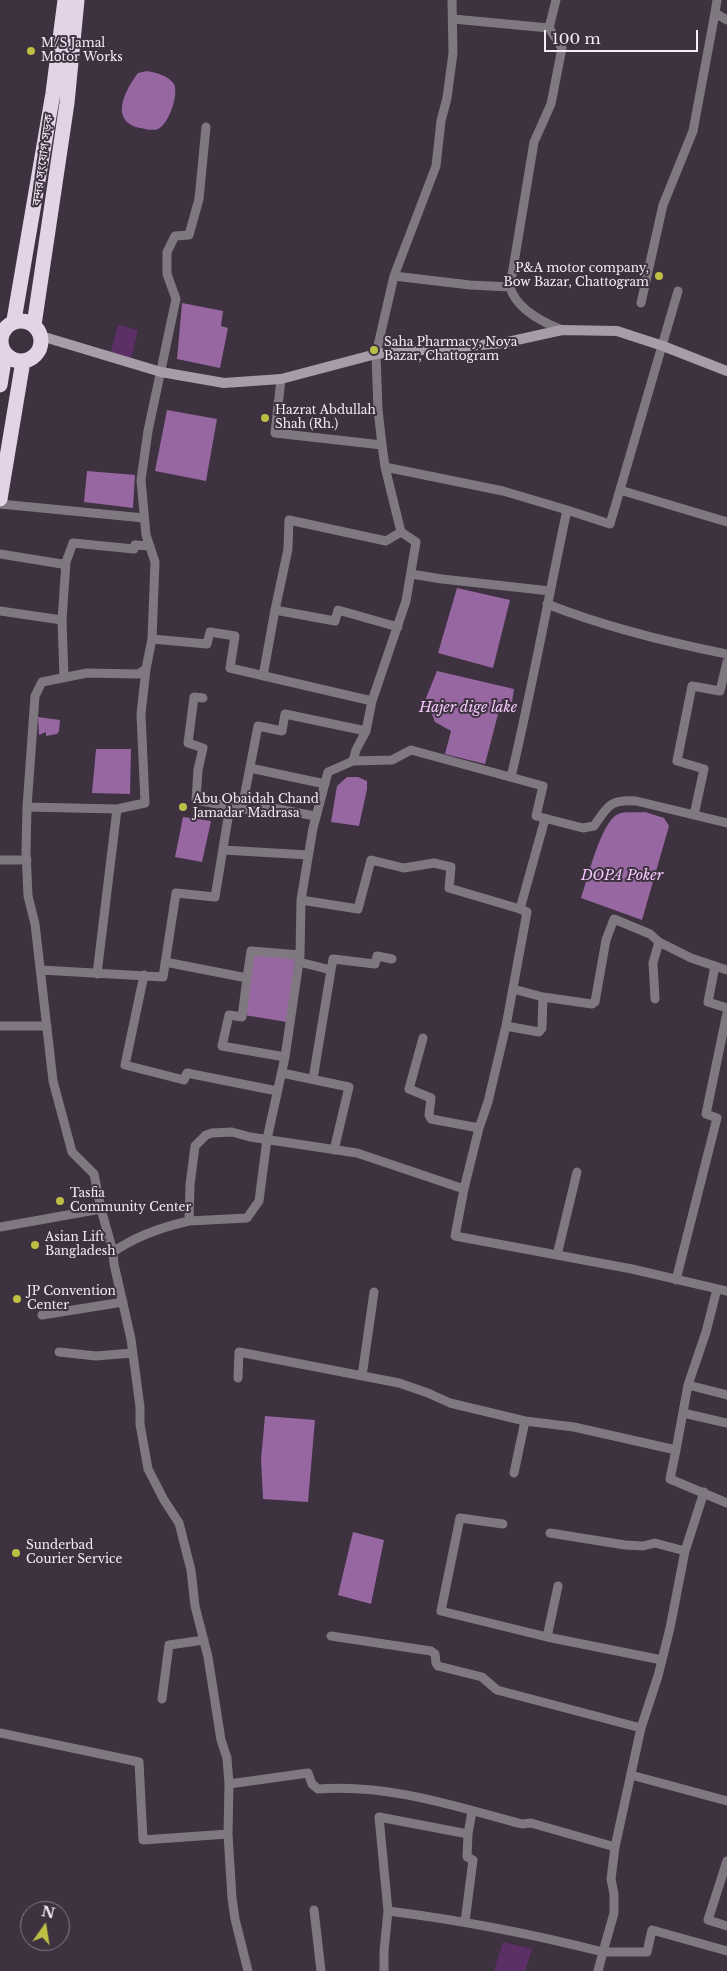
<!DOCTYPE html>
<html>
<head>
<meta charset="utf-8">
<style>
  body { margin:0 }
  #map { position:relative; width:727px; height:1971px; overflow:hidden; background:#3e3140; font-family:"Libre Baskerville",serif }
  canvas { display:block }
  .north { position:absolute; left:20px; top:1901px; width:50px; height:50px; box-sizing:border-box; background:#3e3140; border:1px solid #877c89; border-radius:50%; rotate:13deg; font-size:14px; font-weight:700; line-height:20px; text-align:center; color:#f4ecf6 }
  .north::after { content:''; display:block; margin:auto; width:18px; height:22px; background:#bcbf43; clip-path:polygon(50% 0,100% 100%,50% 72%,0 100%) }
  .scale { position:absolute; left:544px; top:30px; width:154px; height:22px; box-sizing:border-box; border:2px solid #f4ecf6; border-top:0; padding-left:6px; font-size:15px; line-height:18px; white-space:nowrap; color:#f4ecf6; -webkit-text-stroke:4px #3e3140; paint-order:stroke }
</style>
</head>
<body>
<div id="map">
<canvas width="727" height="1971"></canvas>
<div class="north">N</div>
<div class="scale">100 m</div>
</div>
<script>
const g = document.querySelector('canvas').getContext('2d');
g.lineJoin = 'round';
function fill(path, color) { g.fillStyle = color; g.fill(path, 'evenodd'); }
function stroke(path, color, width, dash) { g.strokeStyle = color; g.lineWidth = width; g.lineCap = dash ? 'butt' : 'round'; g.setLineDash(dash || []); g.stroke(path); }
function write(font, color, halo, rows, align = 'center') {
  g.font = font + ' "Libre Baskerville","Noto Sans Bengali",serif'; g.lineWidth = 4; g.setLineDash([]); g.textBaseline = 'middle'; g.strokeStyle = halo; g.fillStyle = color; for (const [text, x, y, turn = 0] of rows) {
    g.save(); g.translate(x, y); g.rotate((+turn || 0) * Math.PI / 180); g.textAlign = isNaN(turn) ? turn : align; if (halo) g.strokeText(text, 0, 0); g.fillText(text, 0, 0); g.restore();
  }
}
fill(new Path2D(`
  M 118,325 L 138,330 L 131,358 L 111,352 Z
  M 503,1942 L 532,1949 L 525,1971 L 494,1971 Z`), '#5c3066');
fill(new Path2D(`
  M 147,71 C 156,73 168,75 174,84 C 179,94 169,124 158,129 C 153,131 146,129 140,128 C 108,121 126,89 138,73 Z
  M 182,303 L 223,311 L 221,326 L 228,328 L 220,368 L 177,359 Z
  M 167,410 L 217,419 L 206,481 L 155,471 Z
  M 87,471 L 135,475 L 133,508 L 84,502 Z
  M 457,588 L 510,600 L 493,668 L 438,653 Z
  M 437,671 L 514,689 L 512,702 L 502,699 L 485,764 L 445,754 L 451,731 L 435,722 L 426,698 Z
  M 38,717 L 60,720 L 59,731 L 57,734 L 46,736 L 46,732 L 39,735 Z
  M 96,749 L 131,749 L 130,794 L 92,793 Z
  M 347,777 L 358,777 L 367,781 L 367,789 L 359,826 L 331,822 L 337,786 Z
  M 645,812 L 664,818 L 669,826 L 642,920 L 581,898 C 587,881 601,821 618,814 C 625,811 637,813 645,812 Z
  M 183,817 L 211,821 L 202,862 L 175,857 Z
  M 253,954 L 295,958 L 287,1022 L 244,1015 Z
  M 265,1416 L 315,1420 L 308,1502 L 263,1499 L 261,1459 Z
  M 353,1532 L 384,1540 L 371,1604 L 338,1595 Z`), '#9767a1');
stroke(new Path2D(`
  M 556,0 L 549,28 L 562,48 L 551,104 L 534,142 L 510,287 C 516,309 542,322 562,330
  M 717,0 L 715,13 L 727,20
  M 453,19 L 549,28
  M 206,127 L 199,199 L 189,235 L 175,236 L 167,252 L 167,274 L 176,299 L 148,431 L 141,480 L 146,535 L 155,562 L 152,639 L 146,669 L 138,674 L 87,673 L 42,682 L 35,696 L 27,807 L 26,851 L 28,896 L 35,924 L 53,1081 L 72,1152 L 94,1174 L 101,1209 L 113,1252 L 114,1264 L 131,1339 L 140,1407 L 140,1424 L 148,1469 L 164,1500 L 179,1523 L 191,1570 L 195,1606 L 208,1657 L 221,1740 L 227,1758 L 229,1784 L 228,1834 L 232,1898 L 235,1919 L 248,1971
  M 394,276 L 470,285 L 510,287
  M 641,303 L 663,205 L 693,131 L 715,13
  M 281,379 L 275,433 L 382,445
  M 385,467 L 503,491 L 567,510 C 548,599 532,689 511,777
  M 620,490 L 727,522
  M 0,504 L 144,518
  M 567,510 L 610,524 L 678,291
  M 0,554 L 62,564 L 66,562
  M 411,574 L 442,579 L 550,591
  M 547,604 C 605,627 666,642 727,654
  M 0,611 L 62,620
  M 398,627 L 338,610 L 335,621 L 275,610 L 288,549 L 289,520 L 386,541 L 401,532
  M 152,639 L 207,644 L 210,632 L 235,636 L 230,668 L 372,701
  M 263,676 L 275,610
  M 64,678 L 62,620 L 66,562 L 73,543 L 134,549 L 135,545 L 150,546
  M 203,698 L 194,697 L 188,743 L 203,748 L 198,770 L 196,800 L 260,812 L 262,806 L 315,816
  M 353,761 L 392,760 L 411,750 L 543,786 L 536,816 L 583,828 L 594,826 C 608,806 610,799 636,801 L 727,823
  M 250,768 L 325,784
  M 27,807 L 117,809 L 97,974
  M 242,808 L 258,726 L 282,731 L 285,714 L 366,731
  M 117,809 L 145,803 L 141,714 L 146,669
  M 694,815 L 704,769 L 677,761 L 692,686 L 720,691 L 727,662
  M 223,850 L 308,855
  M 0,860 L 27,860
  M 301,900 L 358,909 L 371,860 L 404,868 L 434,863 L 451,867 L 449,888 L 520,909 L 545,819
  M 165,962 L 247,978 L 251,951 L 300,955
  M 299,962 L 331,970 L 333,959 L 375,964 L 377,956 L 392,959
  M 715,966 L 708,1002 L 727,1008
  M 41,970 L 163,977 L 176,893 L 215,897 L 230,806
  M 144,975 L 125,1065 L 184,1080 L 187,1073 L 277,1091
  M 247,978 L 242,1017 L 229,1015 L 222,1046 L 285,1057
  M 513,989 L 543,997
  M 655,999 L 653,963 L 659,942 L 691,958 L 727,970
  M 0,1026 L 47,1026
  M 506,1026 L 539,1032 L 542,1028 L 543,997 L 592,1004 L 595,1002 L 606,940 L 614,919 L 650,934 L 659,942
  M 423,1038 L 409,1089 L 431,1098 L 429,1115 L 431,1119 L 479,1128
  M 282,1073 L 349,1087 L 334,1150
  M 313,1079 L 331,970
  M 464,1189 L 479,1128 L 488,1102 L 506,1026 L 527,912 L 520,909
  M 189,1221 L 247,1218 L 259,1201 L 267,1139 L 285,1057 L 300,955 L 301,900 L 313,828 L 328,772 L 353,761 L 356,750 L 366,731 L 372,701 L 406,601 L 416,542 L 401,532 L 385,467 L 382,445 L 378,410 L 376,354 L 394,276 L 436,166 L 441,121 L 447,98 L 453,53 L 452,0
  M 0,1227 L 101,1209
  M 113,1252 C 136,1236 162,1227 189,1221 L 190,1185 L 195,1146 L 206,1135 L 212,1133 L 232,1132 L 250,1137 L 357,1153 L 464,1189 L 455,1236 L 632,1269 L 727,1291
  M 557,1255 L 577,1172
  M 676,1280 L 717,1118 L 706,1114 L 727,1013
  M 42,1315 L 123,1302
  M 59,1352 L 96,1356 L 132,1353
  M 362,1376 L 374,1292
  M 238,1378 L 239,1352 L 399,1383 L 428,1393 L 450,1403 L 525,1421
  M 688,1385 L 727,1395
  M 683,1413 L 727,1423
  M 676,1450 L 670,1479 L 727,1503
  M 514,1473 L 525,1421 L 574,1427 L 676,1450 L 688,1385 L 706,1332 L 717,1289
  M 503,1524 L 460,1518 L 441,1611 L 547,1637 L 662,1660
  M 550,1533 L 625,1545 L 643,1546 L 655,1543 L 685,1551
  M 331,1636 L 431,1651 L 435,1654 L 436,1663 L 438,1666 L 482,1677 L 497,1690 L 641,1728
  M 547,1637 L 558,1586
  M 162,1699 L 169,1645 L 204,1640
  M 0,1733 L 139,1762 L 143,1840 L 228,1834
  M 631,1775 L 727,1801
  M 229,1784 L 308,1773 L 312,1784 L 318,1789 C 391,1784 454,1806 522,1824 L 531,1823 L 615,1847
  M 727,1861 L 708,1920 L 727,1926
  M 314,1910 L 321,1971
  M 388,1911 L 379,1817 L 468,1834 L 472,1811
  M 465,1922 L 473,1860 L 467,1857 L 468,1834
  M 384,1971 L 384,1951 L 388,1911 C 460,1920 532,1934 603,1952 L 614,1913 L 614,1894 L 611,1879 L 615,1847 L 641,1728 L 658,1676 L 670,1628 L 685,1551 L 704,1492
  M 598,1971 L 603,1952 L 647,1952 L 652,1930 L 727,1951`), '#7f7880', 9);
stroke(new Path2D(`
  M 41,336 L 161,372 L 224,383 L 281,379 L 376,354 L 503,343 L 562,330 L 617,331 L 663,346 L 727,371
  M 0,338 L 1,338`), '#a79da9', 10);
stroke(new Path2D(`
  M 14,320 L 53,93 L 65,0
  M1 341a20 20 0 1 1 40 0a20 20 0 1 1-40 0Z
  M 34,325 L 67,103 L 77,0
  M 0,385 L 5,354
  M 0,499 L 23,361`), '#e3d3e6', 15);
for (const [x, y, r, color] of [
  [31,51,5,"#bcbf43"],
  [659,276,5,"#bcbf43"],
  [374,350,5,"#bcbf43"],
  [265,418,5,"#bcbf43"],
  [183,807,5,"#bcbf43"],
  [60,1201,5,"#bcbf43"],
  [35,1245,5,"#bcbf43"],
  [17,1299,5,"#bcbf43"],
  [16,1553,5,"#bcbf43"]
]) { const dot = new Path2D(); dot.arc(x, y, r, 0, 2 * Math.PI); g.fillStyle = color; g.fill(dot); stroke(dot, '#3e3140', 2); }
write('12px', '#f4ecf6', '#3e3140', [
  ["M/S Jamal",41,44],
  ["Motor Works",41,58],
  ["P&A motor company,",649,269,"right"],
  ["Bow Bazar, Chattogram",649,283,"right"],
  ["Saha Pharmacy, Noya",384,343],
  ["Bazar, Chattogram",384,357],
  ["Hazrat Abdullah",275,411],
  ["Shah (Rh.)",275,425],
  ["Abu Obaidah Chand",193,800],
  ["Jamadar Madrasa",193,814],
  ["Tasfia",70,1194],
  ["Community Center",70,1208],
  ["Asian Lift",45,1238],
  ["Bangladesh",45,1252],
  ["JP Convention",27,1292],
  ["Center",27,1306],
  ["Sunderbad",26,1546],
  ["Courier Service",26,1560]
], 'left');
write('12px', '#f4ecf6', '#3e3140', [
  ["বন্দর সংযোগ সড়ক",43,160,-82]
]);
write('italic 14px', '#f4cbfc', '#3e3140', [
  ["Hajer dige lake",468,708],
  ["DOPA Poker",622,876]
]);
</script>
</body>
</html>
